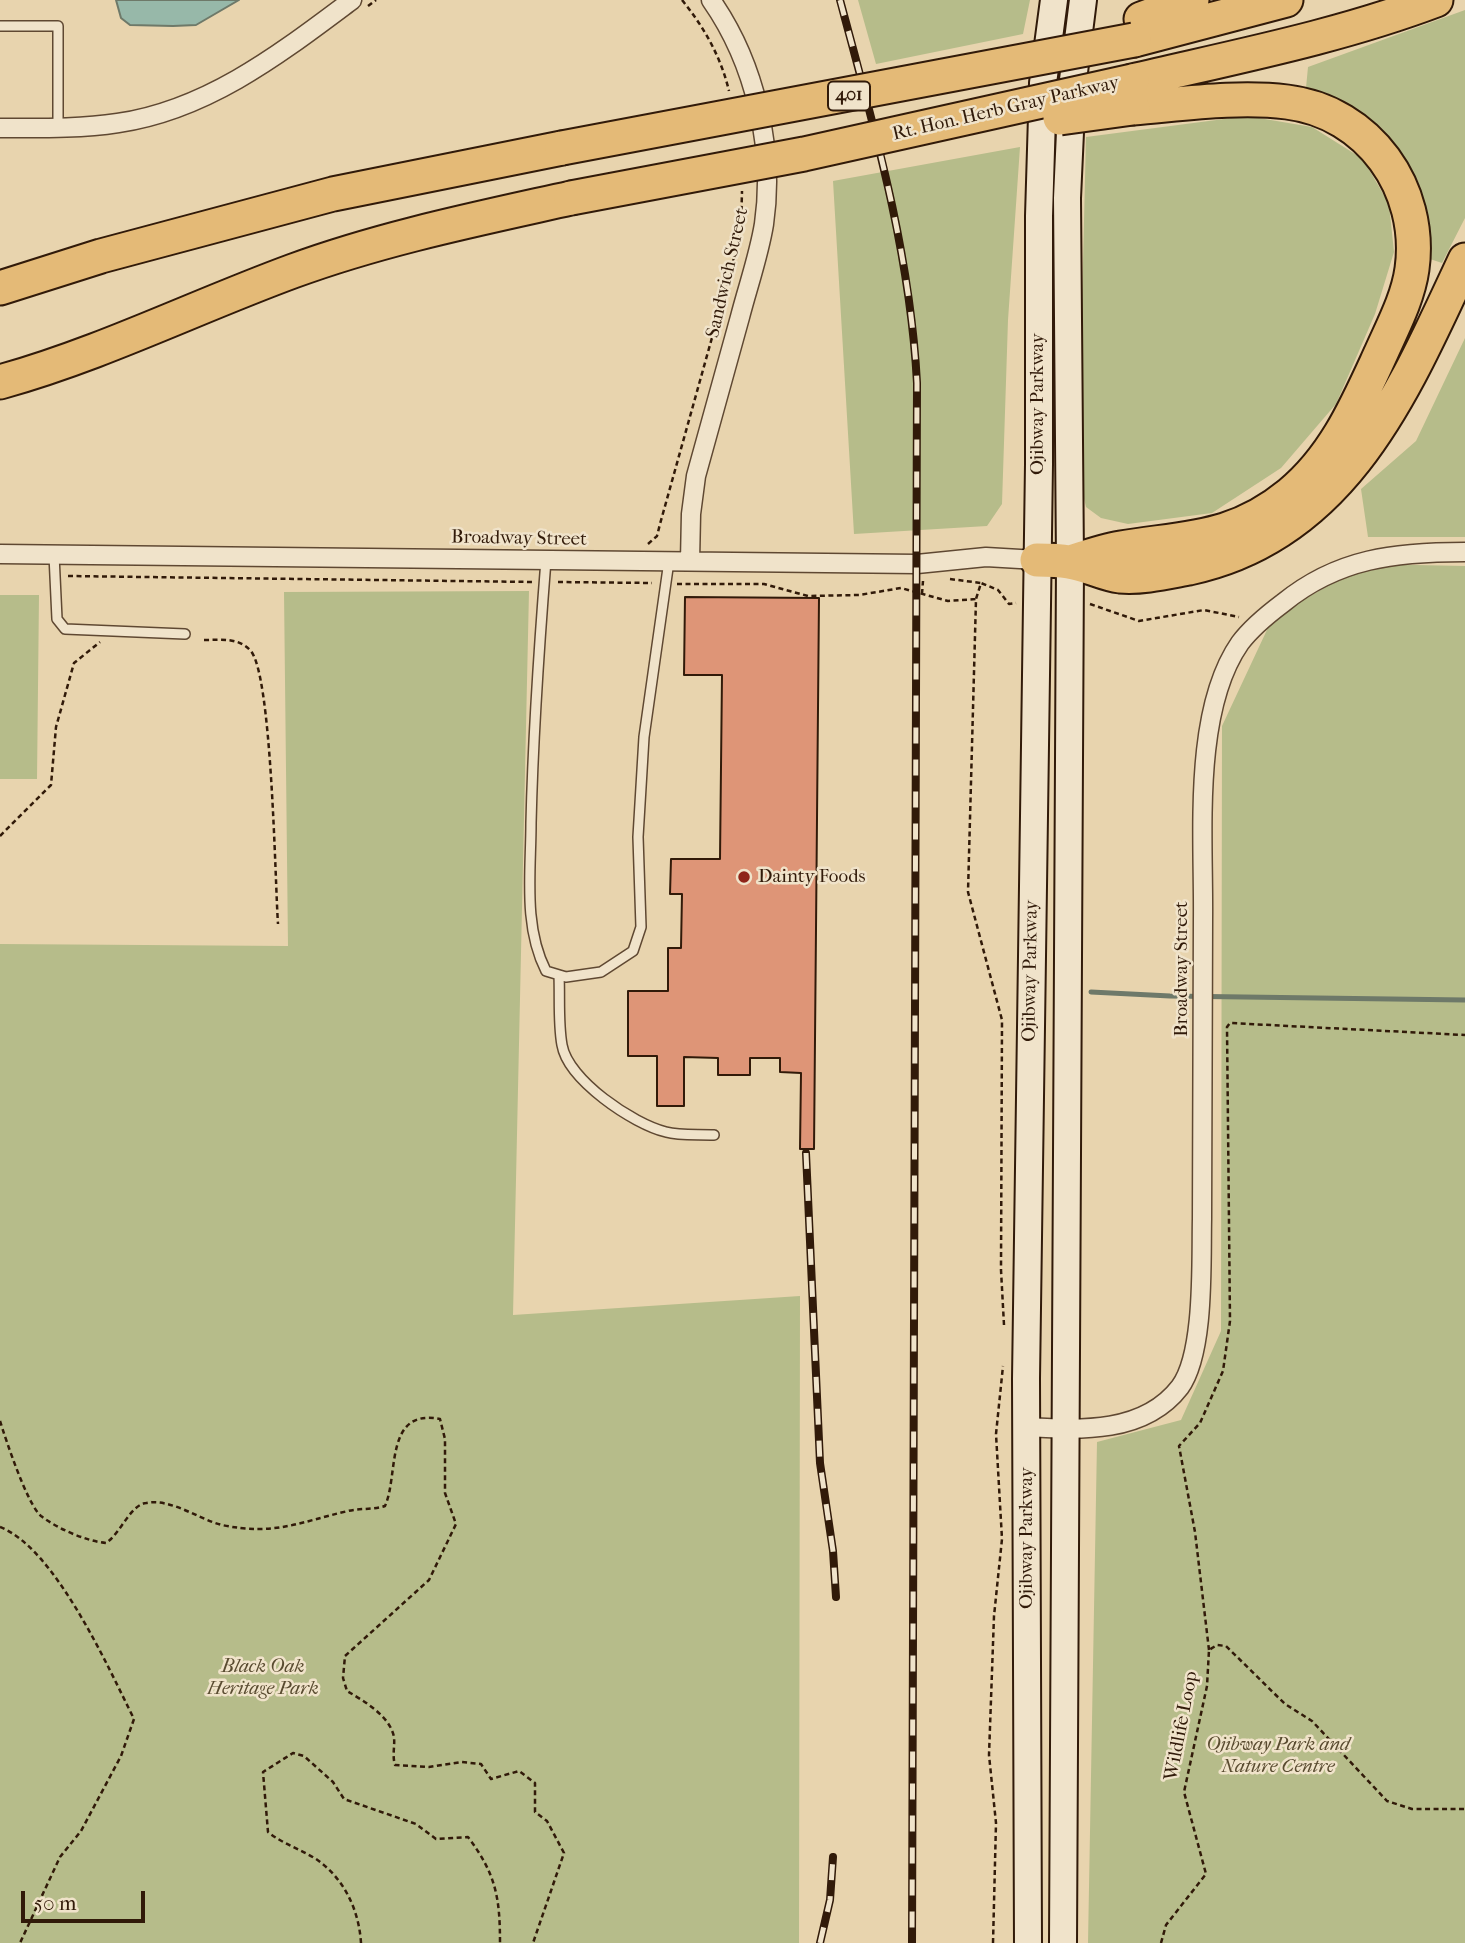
<!DOCTYPE html>
<html>
<head>
<meta charset="utf-8">
<style>
  body { margin:0 }
  #map { position:relative; width:1465px; height:1943px; overflow:hidden; background:#e8d4ae; font-family:"IM FELL French Canon",serif }
  canvas { display:block }
  .scale { position:absolute; left:21px; top:1891px; width:124px; height:32px; box-sizing:border-box; border:4px solid #311a09; border-top:0; padding-left:9px; font-size:21px; line-height:24px; white-space:nowrap; color:#311a09; -webkit-text-stroke:5px #f0e3ca; paint-order:stroke }
</style>
</head>
<body>
<div id="map">
<canvas width="1465" height="1943"></canvas>
<div class="scale">50 m</div>
</div>
<script>
const g = document.querySelector('canvas').getContext('2d');
g.lineJoin = 'round';
function fill(path, color) { g.fillStyle = color; g.fill(path, 'evenodd'); }
function stroke(path, color, width, dash) { g.strokeStyle = color; g.lineWidth = width; g.lineCap = dash ? 'butt' : 'round'; g.setLineDash(dash || []); g.stroke(path); }
function write(font, color, halo, rows, align = 'center') {
  g.font = font + ' "IM FELL French Canon",serif'; g.lineWidth = 5; g.setLineDash([]); g.textBaseline = 'middle'; g.strokeStyle = halo; g.fillStyle = color; for (const [text, x, y, turn = 0] of rows) {
    g.save(); g.translate(x, y); g.rotate((+turn || 0) * Math.PI / 180); g.textAlign = isNaN(turn) ? turn : align; if (halo) g.strokeText(text, 0, 0); g.fillText(text, 0, 0); g.restore();
  }
}
fill(new Path2D(`
  M 858,0 L 1030,0 L 1023,34 L 876,64 Z
  M 1465,10 L 1465,218 L 1442,263 L 1427,258 L 1425,206 L 1398,153 L 1356,112 L 1306,88 L 1308,67 Z
  M 1247,116 L 1312,127 L 1363,159 L 1389,204 L 1394,252 L 1375,314 L 1336,404 L 1281,468 L 1212,513 L 1128,524 L 1101,518 L 1086,507 L 1078,473 L 1086,137 Z
  M 1020,147 L 1008,320 L 1002,504 L 987,526 L 854,534 L 833,181 Z
  M 1465,338 L 1465,537 L 1368,537 L 1361,489 L 1416,441 Z
  M 1366,564 L 1465,566 L 1465,1943 L 1088,1943 L 1097,1442 L 1181,1420 L 1221,1331 L 1222,726 L 1273,617 Z
  M 529,591 L 513,1315 L 800,1296 L 799,1943 L 0,1943 L 0,944 L 288,946 L 284,592 Z
  M 0,595 L 39,595 L 37,779 L 0,779 Z`), '#b6bc8a');
const water = new Path2D(`
  M 116,0 L 239,0 L 196,25 L 173,26 L 130,25 L 121,18 Z`);
fill(water, '#97b8a9');
stroke(water, '#6e7969', 2);
stroke(new Path2D(`
  M 1091,992 L 1170,996 L 1465,1000`), '#6e7969', 5);
const building = new Path2D(`
  M 685,597 L 819,598 L 814,1149 L 800,1149 L 801,1073 L 780,1072 L 780,1058 L 750,1058 L 750,1075 L 718,1075 L 718,1058 L 684,1057 L 684,1106 L 657,1106 L 657,1056 L 628,1056 L 628,991 L 668,991 L 668,948 L 681,948 L 682,894 L 670,894 L 671,859 L 720,859 L 722,675 L 684,675 Z`);
fill(building, '#de9577');
stroke(building, '#311a09', 2);
const lane = new Path2D(`
  M 0,26 L 58,26 L 58,128
  M 54,555 L 57,619 L 65,629 L 185,634
  M 546,560 C 539,648 533,735 531,823 C 531,872 523,926 546,971 L 566,977 L 601,972 L 633,951 L 641,927 L 638,837 L 644,737 L 669,561
  M 559,975 C 560,998 558,1023 562,1045 C 568,1080 633,1124 666,1132 C 680,1136 699,1134 714,1135`);
const street = new Path2D(`
  M 0,128 C 39,128 79,129 118,123 C 208,110 281,53 352,0
  M 0,554 L 917,564 L 986,557 L 1037,560
  M 690,561 L 691,514 L 696,476 C 711,423 725,370 740,317 C 748,286 759,255 764,224 C 775,148 755,63 711,0
  M 1027,1427 C 1080,1430 1144,1434 1180,1387 C 1205,1353 1201,1261 1202,1219 C 1202,1119 1203,1019 1203,919 C 1204,837 1192,712 1240,643 C 1252,627 1267,615 1283,603 C 1338,558 1396,552 1465,552`);
const secondary = new Path2D(`
  M 1028,1943 L 1026,1378 L 1039,464 L 1039,216 L 1043,83 L 1054,0
  M 1063,1943 L 1070,562 L 1067,198 L 1072,88 L 1083,0`);
const highway = new Path2D(`
  M 1141,19 L 1192,0
  M 1134,40 L 1286,0
  M 1132,81 C 1234,57 1338,37 1436,0
  M 0,288 L 101,256 L 333,194 L 562,148
  M 0,382 C 101,354 195,307 293,271 C 383,238 477,219 571,198
  M 1037,560 C 1047,560 1058,560 1069,562 C 1086,564 1103,574 1120,576 C 1142,578 1167,572 1189,568 C 1345,535 1404,390 1465,260
  M 1070,562 C 1086,557 1104,551 1121,548 C 1187,537 1234,540 1290,494 C 1335,457 1357,405 1381,353 C 1393,326 1408,298 1412,269 C 1423,189 1369,112 1287,102 C 1237,96 1183,104 1133,108`);
stroke(lane, '#5f4832', 12);
stroke(street, '#5f4832', 21);
stroke(secondary, '#311a09', 30);
stroke(highway, '#311a09', 37);
stroke(new Path2D(`
  M 682,0 C 704,27 721,57 729,91
  M 368,6 L 376,0
  M 648,544 L 657,536 L 660,524 L 732,266 L 741,229 L 742,191
  M 68,576 L 534,582
  M 950,579 L 981,583
  M 558,582 L 652,583
  M 677,584 L 764,584 L 808,596 L 859,595 L 901,588 L 948,601 L 976,599
  M 922,594 L 923,581
  M 1090,604 L 1139,621 L 1204,610 L 1239,617
  M 204,640 C 221,640 237,637 250,650 C 272,671 275,882 278,924
  M 0,836 L 51,785 L 56,727 L 74,663 L 100,642
  M 1004,1325 L 1001,1270 L 1002,1020 L 968,892 L 976,599 L 981,583 L 998,590 L 1009,604 L 1016,603
  M 0,1421 C 6,1440 27,1504 41,1516 C 58,1529 86,1541 106,1543 C 121,1533 130,1505 146,1503 C 171,1498 198,1519 222,1525 C 274,1536 300,1522 348,1511 C 360,1508 372,1510 385,1506 C 399,1475 384,1408 440,1419 L 445,1439 L 445,1493 L 456,1524 L 429,1580 L 345,1656 L 343,1678 L 347,1691 C 364,1701 390,1716 394,1737 C 395,1747 392,1755 395,1765 L 429,1767 L 462,1762 L 481,1764 L 491,1779 L 519,1771 L 535,1783 L 535,1812 L 547,1821 L 564,1853 L 533,1943
  M 0,1527 C 55,1548 108,1667 134,1719 L 121,1756 L 81,1831 L 60,1857 L 20,1943
  M 1209,1650 L 1195,1532 L 1179,1446 L 1200,1423 L 1223,1371 L 1230,1321 L 1227,1027 L 1230,1023 L 1465,1035
  M 361,1943 C 359,1910 344,1878 316,1859 C 300,1849 283,1844 268,1832 L 263,1772 L 293,1753 L 304,1756 L 333,1782 L 344,1799 L 416,1824 L 436,1839 L 468,1837 C 496,1874 500,1898 500,1943
  M 993,1943 L 996,1823 L 989,1755 L 994,1616 L 1002,1539 L 996,1434 L 1003,1366
  M 1161,1943 L 1166,1925 L 1206,1874 L 1184,1792 L 1207,1686 L 1209,1650 L 1217,1645 L 1226,1646 L 1285,1704 L 1312,1721 L 1387,1801 L 1412,1809 L 1465,1809`), '#311a09', 2.5, [5, 3.5]);
stroke(lane, '#f0e3ca', 9);
stroke(street, '#f0e3ca', 18);
stroke(secondary, '#f0e3ca', 26);
stroke(highway, '#e4ba77', 33);
const rail = new Path2D(`
  M 840,0 C 874,127 910,251 917,383 L 912,1943
  M 806,1153 L 820,1463 L 833,1551 L 836,1597
  M 820,1943 L 830,1900 L 833,1857`);
stroke(rail, '#311a09', 8);
stroke(rail, '#f0e3ca', 5, [16]);
const highwayBridge = new Path2D(`
  M 1060,118 L 1133,108
  M 562,148 L 1134,40
  M 571,198 L 804,154 L 1132,81`);
stroke(highwayBridge, '#311a09', 37, []);
stroke(highwayBridge, '#e4ba77', 33);
for (const [x, y, r, color] of [
  [744,877,7,"#8f2418"]
]) { const dot = new Path2D(); dot.arc(x, y, r, 0, 2 * Math.PI); g.fillStyle = color; g.fill(dot); stroke(dot, '#f0e3ca', 2.5); }
for (const [x, y, w] of [
  [849,96,42]
]) { const box = new Path2D(); box.roundRect(x - w / 2, y - 14.5, w, 29, 5); g.fillStyle = '#f0e3ca'; g.fill(box); stroke(box, '#311a09', 2); }
write('bold 18px', '#311a09', null, [
  ["401",849,96]
]);
write('19px', '#311a09', '#f0e3ca', [
  ["Rt. Hon. Herb Gray Parkway",1006,109,-13],
  ["Sandwich Street",728,273,-77],
  ["Ojibway Parkway",1038,404,-90],
  ["Broadway Street",519,539,1],
  ["Broadway Street",1182,969,-90],
  ["Ojibway Parkway",1031,971,-89],
  ["Ojibway Parkway",1027,1538,-90],
  ["Wildlife Loop",1182,1726,-79]
]);
write('19px', '#311a09', '#f0e3ca', [
  ["Dainty Foods",758,877]
], 'left');
write('italic 19px', '#594b30', '#f0e3ca', [
  ["Black Oak",263,1667],
  ["Heritage Park",263,1689],
  ["Ojibway Park and",1278,1745],
  ["Nature Centre",1278,1767]
]);
</script>
</body>
</html>
